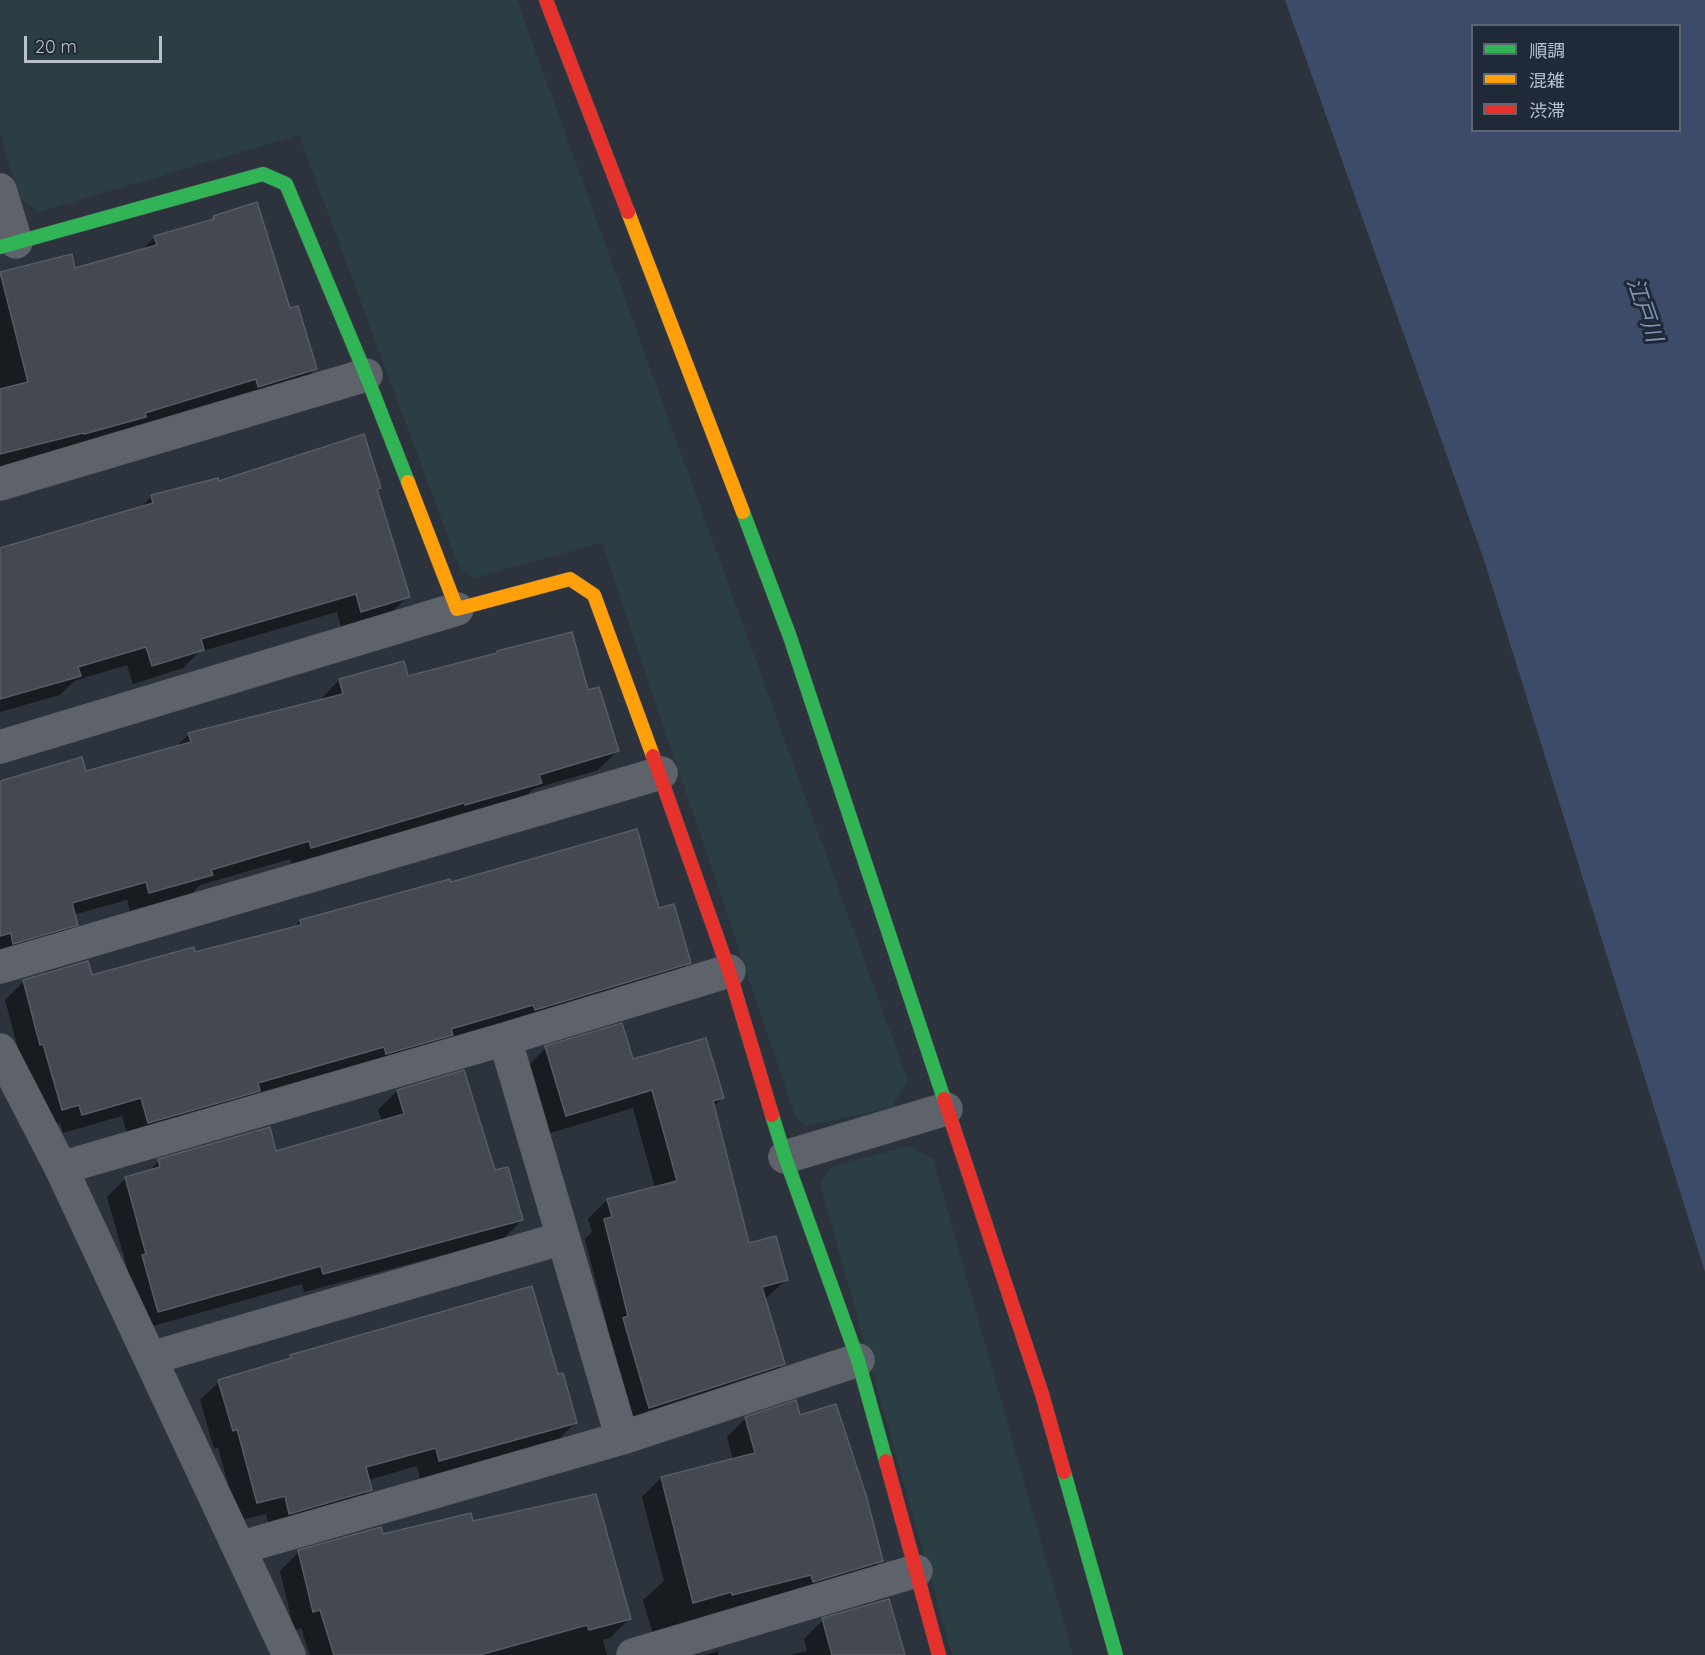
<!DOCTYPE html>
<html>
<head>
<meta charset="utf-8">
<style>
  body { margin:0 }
  #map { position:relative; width:1705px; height:1655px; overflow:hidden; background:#2d333d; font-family:Quicksand,"Noto Sans JP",sans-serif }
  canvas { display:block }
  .legend { position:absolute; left:1471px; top:24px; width:210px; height:108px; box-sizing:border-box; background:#202938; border:2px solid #5d6574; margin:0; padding:8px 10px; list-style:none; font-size:18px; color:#b9c0cd }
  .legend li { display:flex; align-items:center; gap:12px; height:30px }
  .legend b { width:30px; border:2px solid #5d6574 }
  .scale { position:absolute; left:24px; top:36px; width:138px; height:27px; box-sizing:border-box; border:3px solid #b9c0cd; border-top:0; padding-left:8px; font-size:18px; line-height:21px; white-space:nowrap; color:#b9c0cd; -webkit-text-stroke:4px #202938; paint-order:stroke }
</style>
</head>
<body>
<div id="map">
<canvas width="1705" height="1655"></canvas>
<ul class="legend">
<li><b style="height:8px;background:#30b455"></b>順調</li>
<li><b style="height:8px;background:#ff9f0a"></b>混雑</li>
<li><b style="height:8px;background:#e5322d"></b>渋滞</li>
</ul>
<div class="scale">20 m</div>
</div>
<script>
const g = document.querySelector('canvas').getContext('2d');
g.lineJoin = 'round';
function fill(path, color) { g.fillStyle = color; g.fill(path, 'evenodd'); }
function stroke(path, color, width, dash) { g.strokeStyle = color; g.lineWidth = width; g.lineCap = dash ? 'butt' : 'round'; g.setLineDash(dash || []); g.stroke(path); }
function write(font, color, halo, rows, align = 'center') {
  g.font = font + ' Quicksand,"Noto Sans JP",sans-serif'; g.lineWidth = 6; g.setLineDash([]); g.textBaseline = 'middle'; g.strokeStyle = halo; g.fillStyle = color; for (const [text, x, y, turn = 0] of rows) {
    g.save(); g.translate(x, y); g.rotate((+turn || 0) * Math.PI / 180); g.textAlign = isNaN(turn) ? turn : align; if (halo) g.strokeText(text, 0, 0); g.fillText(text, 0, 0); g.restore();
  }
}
fill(new Path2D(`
  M 0,0 L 517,0 L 908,1081 L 891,1108 L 806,1126 L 795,1116 L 602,543 L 473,578 L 459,567 L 299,135 L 39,212 L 18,196 L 0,133 Z
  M 909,1146 L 933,1159 L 1073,1655 L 952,1655 L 820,1184 L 833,1166 Z`), '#2a3e43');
fill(new Path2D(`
  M 1285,0 L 1705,0 L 1705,1272 L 1485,563 ZM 1472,26 L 1680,26 L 1680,130 L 1472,130 Z`), '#3c4c68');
fill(new Path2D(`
  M 214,218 L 289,310 L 315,369 L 296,388 L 0,467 L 0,274 L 71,256 L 74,270 L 141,251 L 155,237 L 211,221 Z
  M 218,483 L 379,487 L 376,490 L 408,596 L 389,615 L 342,630 L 337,612 L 199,652 L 183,668 L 133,684 L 127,665 L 74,681 L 60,695 L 0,712 L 0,550 L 140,508 L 151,497 Z
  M 497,652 L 587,692 L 617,751 L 598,770 L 533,789 L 521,801 L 292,866 L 290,859 L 200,885 L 192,894 L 130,911 L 127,900 L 73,915 L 76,924 L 57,943 L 0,960 L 0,778 L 3,782 L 85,773 L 175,748 L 189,734 L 321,701 L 321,699 L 339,680 L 407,677 L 494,656 Z
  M 450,884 L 658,910 L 690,962 L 671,981 L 129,1141 L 122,1116 L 63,1133 L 60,1123 L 43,1128 L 22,1063 L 5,1000 L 24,981 L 91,977 L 194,954 L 293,928 L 300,921 Z
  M 546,1048 L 632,1061 L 723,1097 L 713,1107 L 748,1244 L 786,1280 L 764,1300 L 783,1364 L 764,1383 L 630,1426 L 605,1338 L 609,1334 L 585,1239 L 592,1232 L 588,1219 L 607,1200 L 655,1188 L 633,1108 L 547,1134 L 527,1067 Z
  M 397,1091 L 494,1172 L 522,1220 L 503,1239 L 304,1292 L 302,1284 L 139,1330 L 128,1271 L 107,1197 L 126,1178 L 147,1173 L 159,1161 L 275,1152 L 382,1122 L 378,1110 Z
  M 291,1356 L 557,1376 L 575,1423 L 556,1442 L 420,1479 L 417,1466 L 368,1480 L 370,1490 L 351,1509 L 271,1532 L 266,1514 L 238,1521 L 218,1447 L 214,1449 L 200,1400 L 219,1382 L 287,1361 Z
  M 799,1417 L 881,1560 L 862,1579 L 792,1593 L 704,1616 L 688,1631 L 655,1641 L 643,1600 L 664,1581 L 642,1497 L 661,1478 L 733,1460 L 727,1437 L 746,1418 Z
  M 472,1523 L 629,1619 L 610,1638 L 603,1640 L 607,1655 L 310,1655 L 301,1628 L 294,1630 L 280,1571 L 299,1552 L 381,1536 Z
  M 823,1620 L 903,1655 L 790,1655 L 807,1651 L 804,1639 Z
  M 718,1651 L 719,1655 L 704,1655 Z`), '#0007');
const building = new Path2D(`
  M 257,202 L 290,308 L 298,306 L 317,369 L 258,387 L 256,379 L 145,413 L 146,417 L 84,434 L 83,433 L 0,454 L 0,389 L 28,382 L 0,272 L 72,254 L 75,268 L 157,245 L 154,236 L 214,219 L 213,216 Z
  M 364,434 L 381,488 L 377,489 L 410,597 L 361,612 L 356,594 L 201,639 L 204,650 L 152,666 L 146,647 L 78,667 L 81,676 L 0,699 L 0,548 L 153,503 L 151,495 L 218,478 L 219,481 Z
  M 572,632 L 588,690 L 599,687 L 619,751 L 539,775 L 542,783 L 465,805 L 464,803 L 311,848 L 309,841 L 211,870 L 213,875 L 149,893 L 146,882 L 72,903 L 78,925 L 13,944 L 11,933 L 0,936 L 0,781 L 82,757 L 86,771 L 191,742 L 188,733 L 343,694 L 339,679 L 404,661 L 408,676 L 497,653 L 497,651 Z
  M 637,829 L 659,908 L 674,904 L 691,963 L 535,1010 L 533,1005 L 451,1029 L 453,1035 L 386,1054 L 384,1047 L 258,1083 L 260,1091 L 148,1123 L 141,1098 L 82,1115 L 79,1105 L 62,1110 L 43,1044 L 40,1045 L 23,980 L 88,961 L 92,975 L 194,947 L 195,952 L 301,925 L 300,920 L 450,879 L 451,882 Z
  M 622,1023 L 633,1059 L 706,1038 L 724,1098 L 713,1101 L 749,1243 L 776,1236 L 788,1280 L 762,1287 L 785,1364 L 649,1408 L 623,1318 L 628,1316 L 604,1219 L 612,1217 L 607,1199 L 677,1181 L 652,1090 L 566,1116 L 545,1046 Z
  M 464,1070 L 495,1170 L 508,1167 L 523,1220 L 323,1274 L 321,1266 L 158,1312 L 142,1255 L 146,1254 L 125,1177 L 160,1167 L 158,1159 L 270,1127 L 276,1151 L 404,1114 L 397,1090 Z
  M 532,1286 L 558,1374 L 563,1373 L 577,1423 L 439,1461 L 436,1448 L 366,1467 L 372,1490 L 289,1514 L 285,1496 L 257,1503 L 237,1429 L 233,1431 L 218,1380 L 291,1358 L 290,1355 Z
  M 796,1400 L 800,1415 L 836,1404 L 866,1495 L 883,1561 L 813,1582 L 811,1575 L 732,1595 L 731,1592 L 693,1603 L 661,1477 L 755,1453 L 745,1417 Z
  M 596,1494 L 631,1619 L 589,1630 L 587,1625 L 480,1655 L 334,1655 L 320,1610 L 313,1612 L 298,1550 L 381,1527 L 383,1534 L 471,1513 L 473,1521 Z
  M 889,1599 L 905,1655 L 832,1655 L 822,1618 Z`);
fill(building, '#444850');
stroke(building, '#565b64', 1.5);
const street = new Path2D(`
  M 0,190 L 16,242
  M 0,484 L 366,375
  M 0,747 L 457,609
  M 0,967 L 661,773
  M 505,1039 L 622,1438
  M 0,1050 L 61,1168 L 289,1655
  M 785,1157 L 946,1109
  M 61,1168 L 505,1039 L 729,971
  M 151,1358 L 563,1238
  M 239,1548 L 622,1438 L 858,1360
  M 633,1655 L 916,1571`);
const fast = new Path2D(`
  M 0,247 L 263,174 L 286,184 L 366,375 L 408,482
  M 743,512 L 790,637 L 944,1099
  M 772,1115 L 785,1157 L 858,1360 L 886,1461
  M 1064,1472 L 1116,1655`);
const slow = new Path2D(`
  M 628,212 L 743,512
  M 408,482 L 457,609 L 570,579 L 594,595 L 653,756`);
const jam = new Path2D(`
  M 546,0 L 628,212
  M 653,756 L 729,971 L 772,1115
  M 944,1099 L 1042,1394 L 1064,1472
  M 886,1461 L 939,1655`);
stroke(street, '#4a4e55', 34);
stroke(fast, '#4a4e55', 15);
stroke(slow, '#4a4e55', 15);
stroke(jam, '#4a4e55', 15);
stroke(street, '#5e626b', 33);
stroke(fast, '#30b455', 14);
stroke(slow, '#ff9f0a', 14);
stroke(jam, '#e5322d', 14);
write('italic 22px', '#8194b3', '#202938', [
  ["江戸川",1644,310,71]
]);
</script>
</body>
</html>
